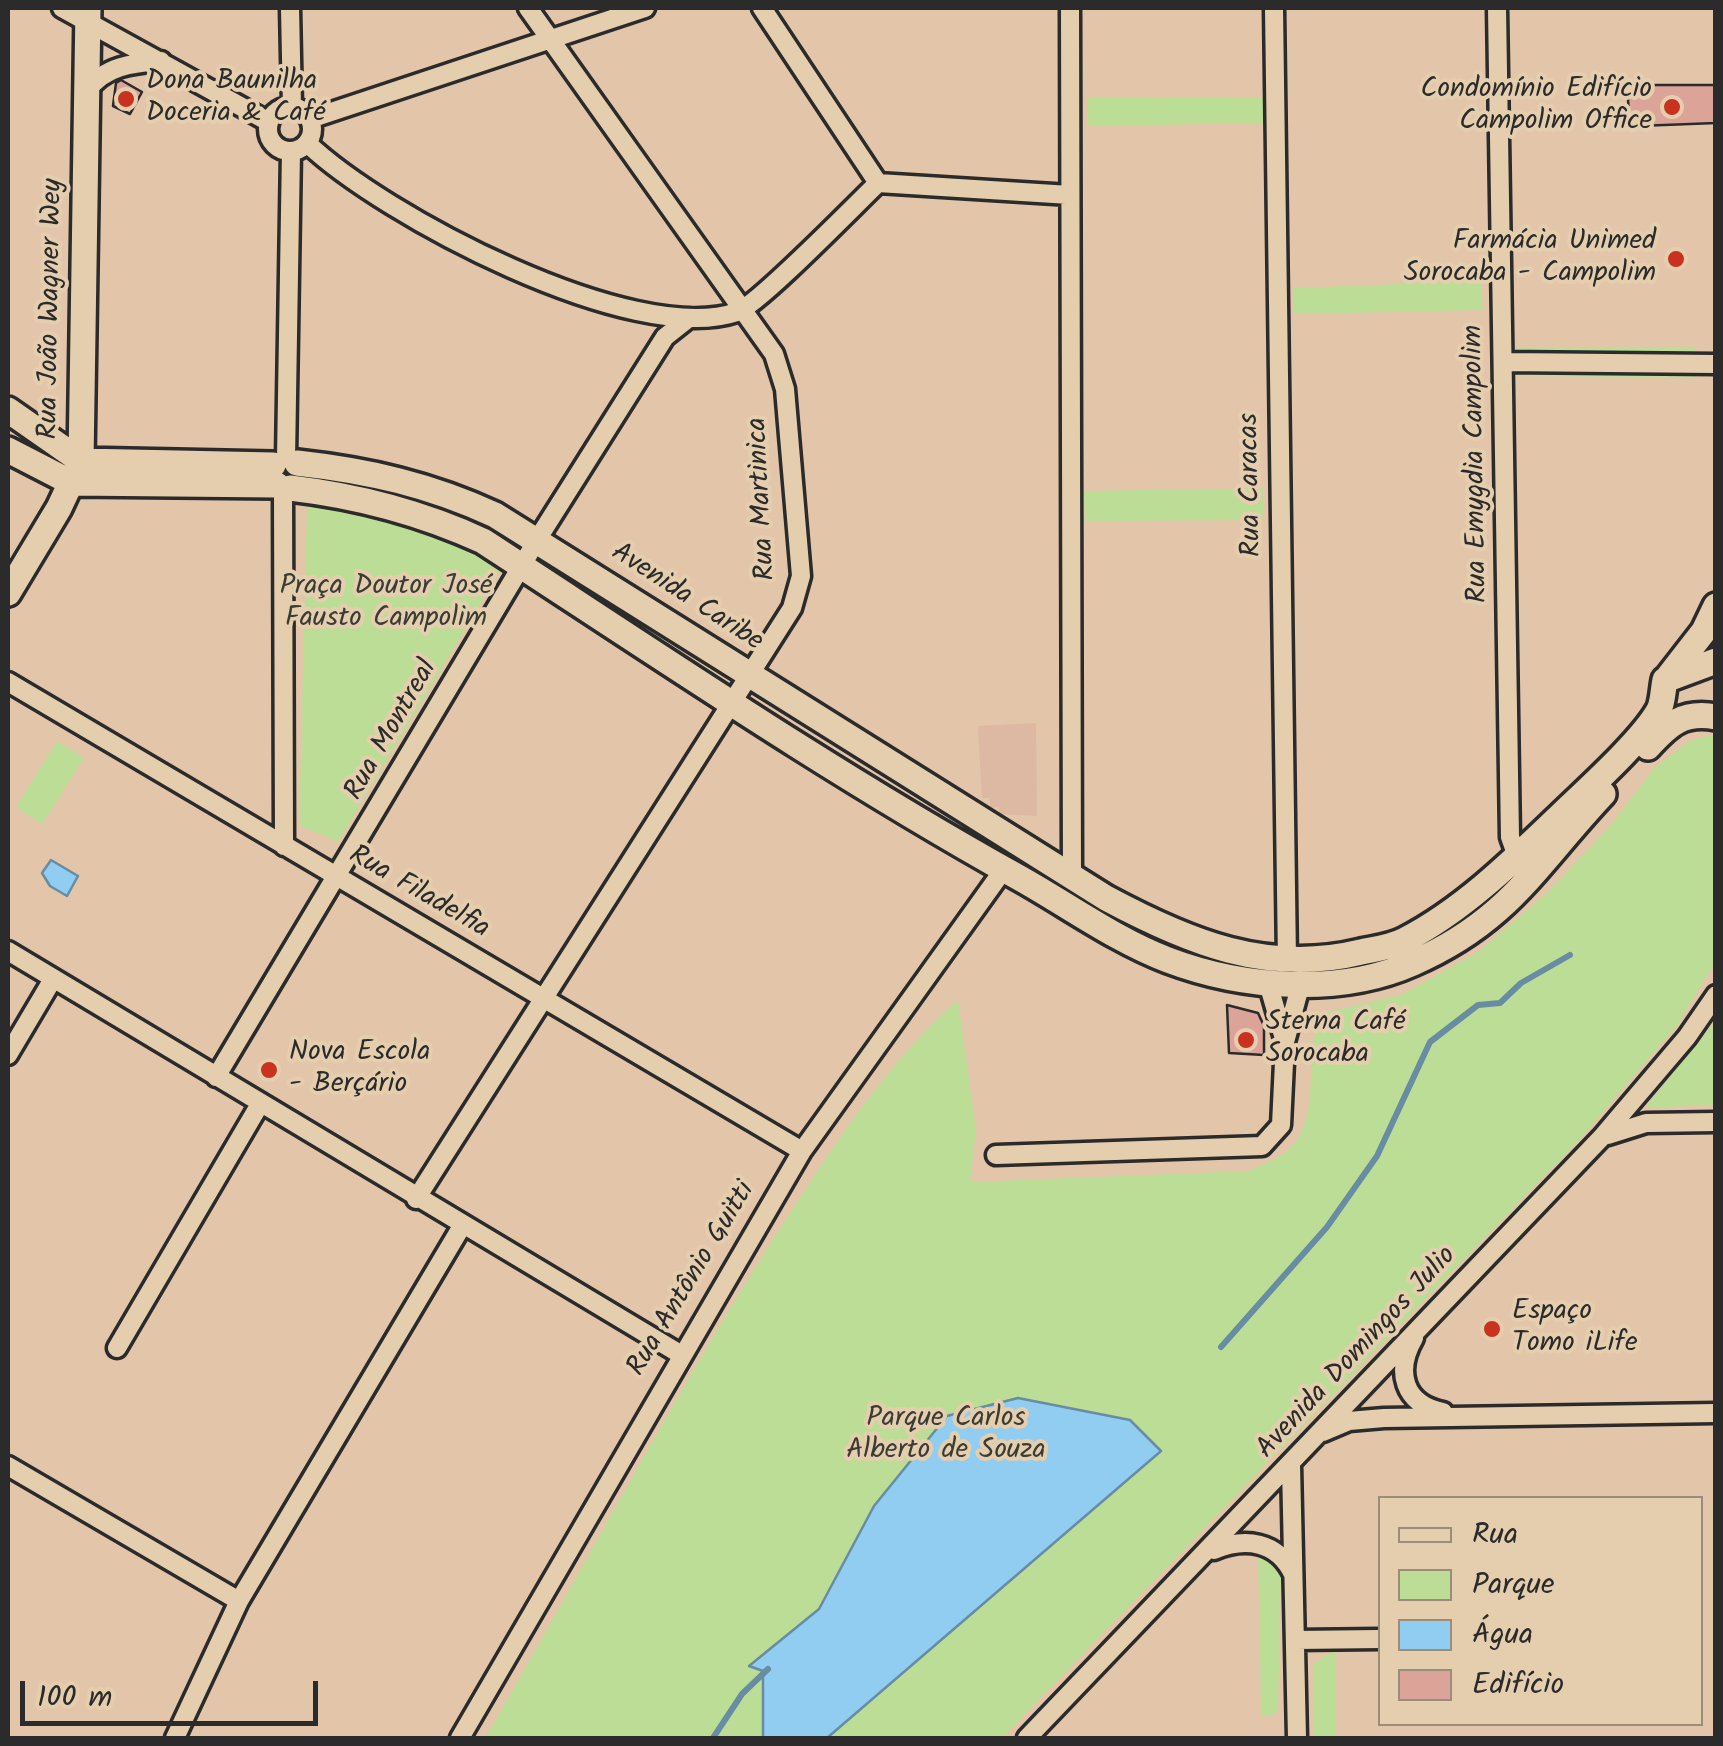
<!DOCTYPE html>
<html>
<head>
<meta charset="utf-8">
<style>
  body { margin:0 }
  #map { position:relative; width:1723px; height:1746px; overflow:hidden; background:#e3c5aa; font-family:Kalam,sans-serif }
  canvas { display:block }
  .frame { position:absolute; inset:0; border:10px solid #2b2b2b; pointer-events:none }
  .legend { position:absolute; left:1378px; top:1496px; width:325px; height:230px; box-sizing:border-box; background:#e5ceae; border:2px solid #9b8d7a; margin:0; padding:12px 18px; list-style:none; font-size:30px; color:#2b2b2b }
  .legend li { display:flex; align-items:center; gap:20px; height:50px }
  .legend b { width:50px; border:2px solid #9b8d7a }
  .scale { position:absolute; left:20px; top:1681px; width:298px; height:45px; box-sizing:border-box; border:5px solid #2b2b2b; border-top:0; padding-left:12px; font-size:30px; line-height:35px; white-space:nowrap; color:#2b2b2b; -webkit-text-stroke:8px #e5ceae; paint-order:stroke }
</style>
</head>
<body>
<div id="map">
<canvas width="1723" height="1746"></canvas>
<div class="frame"></div>
<ul class="legend">
<li><b style="height:12px;background:#e5ceae"></b>Rua</li>
<li><b style="height:28px;background:#bcdd96"></b>Parque</li>
<li><b style="height:28px;background:#91ccf1"></b>Água</li>
<li><b style="height:28px;background:#dca399"></b>Edifício</li>
</ul>
<div class="scale">100 m</div>
</div>
<script>
const g = document.querySelector('canvas').getContext('2d');
g.lineJoin = 'round';
function fill(path, color) { g.fillStyle = color; g.fill(path, 'evenodd'); }
function stroke(path, color, width, dash) { g.strokeStyle = color; g.lineWidth = width; g.lineCap = dash ? 'butt' : 'round'; g.setLineDash(dash || []); g.stroke(path); }
function write(font, color, halo, rows, align = 'center') {
  g.font = font + ' Kalam,sans-serif'; g.lineWidth = 8; g.setLineDash([]); g.textBaseline = 'middle'; g.strokeStyle = halo; g.fillStyle = color; for (const [text, x, y, turn = 0] of rows) {
    g.save(); g.translate(x, y); g.rotate((+turn || 0) * Math.PI / 180); g.textAlign = isNaN(turn) ? turn : align; if (halo) g.strokeText(text, 0, 0); g.fillText(text, 0, 0); g.restore();
  }
}
fill(new Path2D(`
  M 1036,723 L 1037,816 L 999,814 L 999,807 L 990,808 L 990,798 L 982,798 L 978,726 Z`), '#ddb8a3');
fill(new Path2D(`
  M 1087,98 L 1267,98 L 1266,123 L 1088,126 Z
  M 1481,281 L 1483,310 L 1294,314 L 1293,288 Z
  M 1516,347 L 1695,348 L 1695,378 L 1518,376 Z
  M 1263,488 L 1263,520 L 1085,521 L 1084,491 Z
  M 307,506 C 386,520 431,527 501,569 L 338,842 L 299,825 Z
  M 1713,735 L 1715,962 L 1678,1024 L 1580,1139 L 1002,1738 L 485,1738 C 582,1572 670,1402 773,1239 C 828,1155 882,1067 958,1000 L 976,1131 L 970,1182 L 1247,1171 C 1259,1166 1272,1161 1283,1154 C 1327,1123 1299,1053 1323,1013 L 1401,995 L 1478,952 L 1549,891 L 1610,826 L 1655,767 L 1691,740 Z
  M 57,741 L 84,758 L 42,824 L 16,807 Z
  M 1715,1022 L 1715,1105 L 1647,1108 L 1647,1105 Z
  M 1258,1551 L 1270,1555 L 1281,1568 L 1278,1713 L 1261,1717 Z
  M 1335,1650 L 1335,1738 L 1314,1738 L 1313,1664 Z`), '#bcdd96');
const water = new Path2D(`
  M 51,860 L 78,876 L 67,896 L 50,886 L 42,873 Z
  M 1018,1398 L 1130,1420 L 1161,1451 L 827,1738 L 763,1738 L 763,1671 L 749,1666 L 819,1609 L 874,1506 L 947,1416 Z`);
fill(water, '#91ccf1');
stroke(water, '#688ca2', 2.5);
stroke(new Path2D(`
  M 1221,1347 L 1327,1227 L 1377,1156 L 1430,1042 L 1478,1005 L 1500,1003 L 1521,983 L 1570,955
  M 713,1738 L 742,1694 L 768,1669`), '#688ca2', 6);
const building = new Path2D(`
  M 121,80 L 142,92 L 130,114 L 113,106 L 116,83 Z
  M 1641,85 L 1716,85 L 1716,123 L 1638,126 L 1629,115 L 1628,99 Z
  M 1227,1005 L 1258,1013 L 1264,1026 L 1264,1055 L 1229,1053 Z`);
fill(building, '#dca399');
stroke(building, '#2b2b2b', 2.5);
const street = new Path2D(`
  M 62,8 L 269,122
  M 290,8 L 292,106
  M 762,8 L 878,183
  M 1070,8 L 1072,876
  M 1274,8 L 1287,961
  M 1497,8 L 1510,837 L 1520,865
  M 87,91 C 104,66 133,63 161,61
  M268 129a22 22 0 1 1 44 0a22 22 0 1 1-44 0Z
  M 310,119 L 645,8
  M 307,143 C 382,215 633,348 737,312 C 758,305 855,205 878,183
  M 878,183 L 1070,195
  M 1504,362 L 1716,364
  M 286,458 L 291,151
  M 283,488 L 284,846
  M 8,682 L 802,1151
  M 8,951 L 680,1354
  M 1268,983 L 1285,1042
  M 8,1055 L 53,979
  M 216,1077 L 537,540 L 665,337 L 689,318
  M 1608,1135 L 1646,1123 L 1716,1122
  M 996,1155 L 1262,1146 L 1281,1125 L 1285,1042 L 1301,983
  M 416,1199 L 792,608 L 801,576 L 785,389 L 774,354 L 528,8
  M 1414,1338 C 1395,1371 1403,1404 1443,1412
  M 117,1348 L 260,1104
  M 1323,1432 L 1349,1421 L 1384,1418 L 1716,1413
  M 1291,1465 L 1297,1738
  M 8,1466 L 239,1601
  M 1214,1550 C 1245,1537 1277,1541 1293,1574
  M 1296,1640 L 1380,1639
  M 175,1738 L 239,1601 L 462,1226
  M 460,1738 L 802,1151 L 1004,869
  M 1027,1738 L 1601,1138 L 1687,1037 L 1716,995`);
const secondary = new Path2D(`
  M 8,410 L 81,461 L 273,465
  M 8,450 L 72,483 L 277,485
  M 297,463 C 369,471 430,485 495,515 L 1106,898 C 1188,942 1267,975 1361,952 C 1375,949 1392,947 1405,940 C 1465,909 1516,858 1565,811 C 1590,787 1643,739 1659,710 C 1663,702 1663,689 1665,680 L 1716,661
  M 290,488 C 359,496 420,512 483,541 C 658,655 833,774 1016,876 C 1065,903 1115,940 1168,960 C 1242,988 1339,996 1413,963 C 1509,921 1536,865 1603,794
  M 8,593 L 59,508 L 81,461 L 88,8
  M 1669,676 L 1704,631 L 1716,606
  M 1648,747 C 1669,724 1683,711 1716,717`);
stroke(street, '#2b2b2b', 25);
stroke(secondary, '#2b2b2b', 32);
stroke(street, '#e5ceae', 18);
stroke(secondary, '#e5ceae', 25);
for (const [x, y, r, color] of [
  [126,99,10,"#c8321e"],
  [1672,107,10,"#c8321e"],
  [1676,259,10,"#c8321e"],
  [1246,1040,10,"#c8321e"],
  [269,1070,10,"#c8321e"],
  [1492,1329,10,"#c8321e"]
]) { const dot = new Path2D(); dot.arc(x, y, r, 0, 2 * Math.PI); g.fillStyle = color; g.fill(dot); stroke(dot, '#e5ceae', 4); }
write('28px', '#2b2b2b', '#e5ceae', [
  ["Dona Baunilha",146,83],
  ["Doceria & Café",146,115],
  ["Condomínio Edifício",1652,91,"right"],
  ["Campolim Office",1652,123,"right"],
  ["Farmácia Unimed",1656,243,"right"],
  ["Sorocaba - Campolim",1656,275,"right"],
  ["Sterna Café",1266,1024],
  ["Sorocaba",1266,1056],
  ["Nova Escola",289,1054],
  ["- Berçário",289,1086],
  ["Espaço",1512,1313],
  ["Tomo iLife",1512,1345]
], 'left');
write('28px', '#2b2b2b', '#e5ceae', [
  ["Rua João Wagner Wey",53,309,-89],
  ["Rua Emygdia Campolim",1478,464,-91],
  ["Rua Caracas",1253,485,-91],
  ["Rua Martinica",764,499,-93],
  ["Avenida Caribe",686,599,33],
  ["Rua Montreal",393,731,-60],
  ["Rua Filadelfia",418,894,30],
  ["Rua Antônio Guitti",693,1280,-59],
  ["Avenida Domingos Julio",1358,1354,-47]
]);
write('28px', '#3a3d36', '#e5ceae', [
  ["Praça Doutor José",386,588],
  ["Fausto Campolim",386,620],
  ["Parque Carlos",946,1420],
  ["Alberto de Souza",946,1452]
]);
</script>
</body>
</html>
